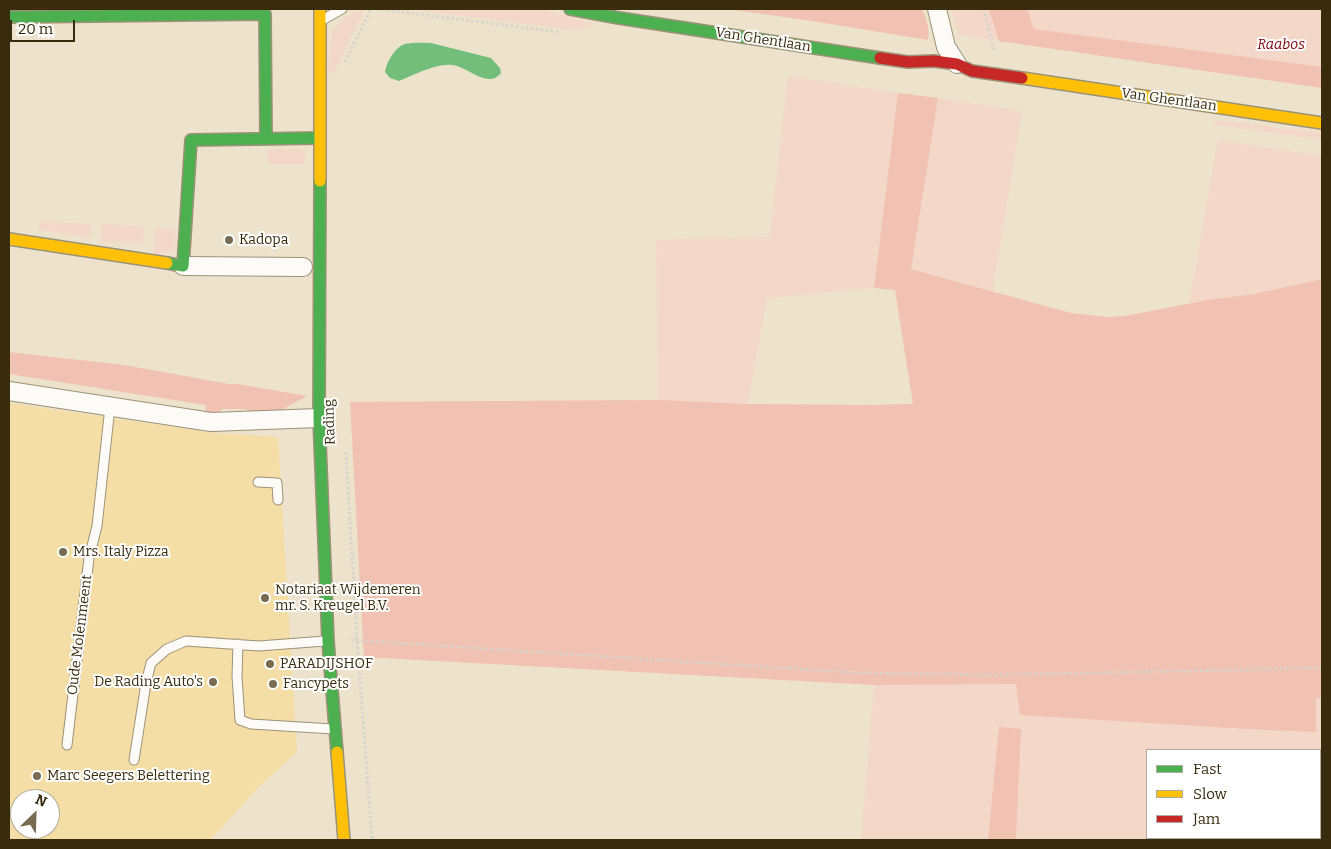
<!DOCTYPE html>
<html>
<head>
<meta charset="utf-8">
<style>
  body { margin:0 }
  #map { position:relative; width:1331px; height:849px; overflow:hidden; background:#ede3cc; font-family:Bitter,serif }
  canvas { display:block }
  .frame { position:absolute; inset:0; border:10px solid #382c0d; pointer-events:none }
  .legend { position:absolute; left:1146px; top:749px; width:175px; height:90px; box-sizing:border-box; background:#fff; border:1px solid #afab9e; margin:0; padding:6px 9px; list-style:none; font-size:15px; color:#382c0d }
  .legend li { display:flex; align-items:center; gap:10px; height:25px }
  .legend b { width:25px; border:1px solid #afab9e }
  .north { position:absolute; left:10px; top:789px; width:50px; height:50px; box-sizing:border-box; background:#fff; border:1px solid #afab9e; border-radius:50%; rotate:24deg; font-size:14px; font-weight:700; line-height:20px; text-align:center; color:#382c0d }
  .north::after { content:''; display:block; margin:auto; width:18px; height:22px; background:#776c50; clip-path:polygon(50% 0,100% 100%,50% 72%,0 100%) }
  .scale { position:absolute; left:10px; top:20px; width:65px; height:22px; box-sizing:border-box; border:2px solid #382c0d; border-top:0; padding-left:6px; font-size:15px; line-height:18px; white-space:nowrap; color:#382c0d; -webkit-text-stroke:4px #fff; paint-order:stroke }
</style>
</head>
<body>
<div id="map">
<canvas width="1331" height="849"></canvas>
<div class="frame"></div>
<ul class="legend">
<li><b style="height:6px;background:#4caf50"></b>Fast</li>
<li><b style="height:6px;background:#ffc107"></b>Slow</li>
<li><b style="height:6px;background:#c62828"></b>Jam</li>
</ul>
<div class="north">N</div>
<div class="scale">20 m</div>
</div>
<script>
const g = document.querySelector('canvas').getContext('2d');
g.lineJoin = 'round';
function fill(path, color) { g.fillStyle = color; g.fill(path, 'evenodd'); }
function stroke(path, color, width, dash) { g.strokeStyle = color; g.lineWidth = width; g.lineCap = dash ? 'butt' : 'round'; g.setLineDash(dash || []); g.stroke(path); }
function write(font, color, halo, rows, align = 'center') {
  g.font = font + ' Bitter,serif'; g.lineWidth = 4; g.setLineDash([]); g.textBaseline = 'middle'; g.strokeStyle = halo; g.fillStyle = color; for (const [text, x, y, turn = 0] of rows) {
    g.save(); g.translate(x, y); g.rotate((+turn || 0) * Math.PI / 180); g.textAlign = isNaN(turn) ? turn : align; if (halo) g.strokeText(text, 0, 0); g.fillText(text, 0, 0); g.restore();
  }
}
fill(new Path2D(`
  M 9,403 L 215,433 L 278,437 L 297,752 L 259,787 L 210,840 L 9,840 ZM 20,799 L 50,799 L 50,829 L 20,829 Z`), '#f5dea6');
fill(new Path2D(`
  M 360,9 L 365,9 L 334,73 L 327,74 L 332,30 L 349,15 Z
  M 406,9 L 542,9 L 593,24 C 584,30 577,30 567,29 Z
  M 951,9 L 1322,9 L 1322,88 L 959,35 Z
  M 788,76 L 898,93 L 874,288 L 767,298 L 748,404 L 872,405 L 1084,399 L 1322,376 L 1322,840 L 861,840 L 874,685 L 364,657 L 350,402 L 658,400 L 656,240 L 770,237 ZM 1147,750 L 1320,750 L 1320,838 L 1147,838 Z
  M 938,98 L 1022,111 L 993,291 L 910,269 Z
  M 1216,120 L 1322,133 L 1322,140 L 1217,125 L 1214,124 Z
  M 1218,140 L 1322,156 L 1322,279 L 1254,294 L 1189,303 Z
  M 268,149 L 305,149 L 304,164 L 268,164 Z
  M 40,222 L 91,224 L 91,238 L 39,230 Z
  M 102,224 L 144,227 L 143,244 L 101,241 Z
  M 155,228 L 176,229 L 175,251 L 154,255 Z`), '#f3d8ca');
fill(new Path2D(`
  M 727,9 L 922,9 C 927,20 930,28 928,40 L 806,20 Z
  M 989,9 L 1027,9 L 1034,29 L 1322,67 L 1322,88 L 999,41 Z
  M 898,93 L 938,98 L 911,269 L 1071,313 L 1107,317 L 1125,316 L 1207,300 L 1254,294 L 1322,279 L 1322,698 L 1316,698 L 1316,732 L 1247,729 L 1020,715 L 1016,684 L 875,685 L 364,657 L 350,402 L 659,400 L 747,404 L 872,405 L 913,404 L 895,290 L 874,288 Z
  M 9,352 L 124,365 L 229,384 L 238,384 L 307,396 L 285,408 L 270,414 L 254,414 L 245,409 L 222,409 L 217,416 L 205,414 L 206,405 L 9,374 Z
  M 999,727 L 1021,729 L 1016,840 L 988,840 Z`), '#f1c1b1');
fill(new Path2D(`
  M 431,43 L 491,58 L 500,68 L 501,73 C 488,90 467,66 452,65 C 436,63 414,75 399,81 L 390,78 L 385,72 C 386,63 394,50 402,45 C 410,42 423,43 431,43 Z`), '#74be7b');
const lane = new Path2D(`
  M 324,19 L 342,9
  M 258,482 L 277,483 L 278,500
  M 238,644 L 237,676 L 240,720 L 251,724 L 333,729
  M 67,745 L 89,558 L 97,526 L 110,407
  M 134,760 L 146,683 L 151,663 L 167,649 L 186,641 L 259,646 L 325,641`);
const street = new Path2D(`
  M 937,9 L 946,47 L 957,64
  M 183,266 L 303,267
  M 9,391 L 211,422 L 319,418`);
const fast = new Path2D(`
  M 570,9 L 619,18 L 880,58
  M 9,17 L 265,14 L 266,139
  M 320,181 L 319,418 L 328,641 L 337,752
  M 167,263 L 183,266 L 191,140 L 319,138`);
const slow = new Path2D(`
  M 1022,78 L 1322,123
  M 320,181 L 320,9
  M 9,239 L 167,263
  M 337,752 L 344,840`);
const jam = new Path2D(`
  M 880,58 L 908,62 L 934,61 L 957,64 L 972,71 L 1022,78`);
stroke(lane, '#9c9277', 11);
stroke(street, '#9c9277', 20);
stroke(fast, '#9c9277', 14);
stroke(slow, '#9c9277', 14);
stroke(jam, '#9c9277', 14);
stroke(new Path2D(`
  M 377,9 L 560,32
  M 984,9 L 994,51
  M 345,62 L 371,9
  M 346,452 L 357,640 L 372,840
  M 351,640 L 859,673 L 994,675 L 1322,668`), '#d8d4cc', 3, [2.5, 2.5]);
stroke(lane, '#fcfbf7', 9);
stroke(street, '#fcfbf7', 18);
stroke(fast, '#4caf50', 11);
stroke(slow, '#ffc107', 11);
stroke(jam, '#c62828', 11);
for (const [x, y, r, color] of [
  [229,240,5,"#776c50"],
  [63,552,5,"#776c50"],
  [265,598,5,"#776c50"],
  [270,664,5,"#776c50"],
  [213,682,5,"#776c50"],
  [273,684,5,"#776c50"],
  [37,776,5,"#776c50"]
]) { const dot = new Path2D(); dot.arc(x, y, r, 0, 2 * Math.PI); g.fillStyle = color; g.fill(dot); stroke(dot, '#fff', 2); }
write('14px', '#382c0d', '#fff', [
  ["Van Ghentlaan",763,40,9],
  ["Van Ghentlaan",1169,100,8],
  ["Rading",330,422,-92],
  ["Oude Molenmeent",80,635,-83]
]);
write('italic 14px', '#7f0408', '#fff', [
  ["Raabos",1281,45]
]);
write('14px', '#382c0d', '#fff', [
  ["Kadopa",239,240],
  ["Mrs. Italy Pizza",73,552],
  ["Notariaat Wijdemeren",275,590],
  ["mr. S. Kreugel B.V.",275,606],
  ["PARADIJSHOF",280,664],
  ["De Rading Auto's",203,682,"right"],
  ["Fancypets",283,684],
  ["Marc Seegers Belettering",47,776]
], 'left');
</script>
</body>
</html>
